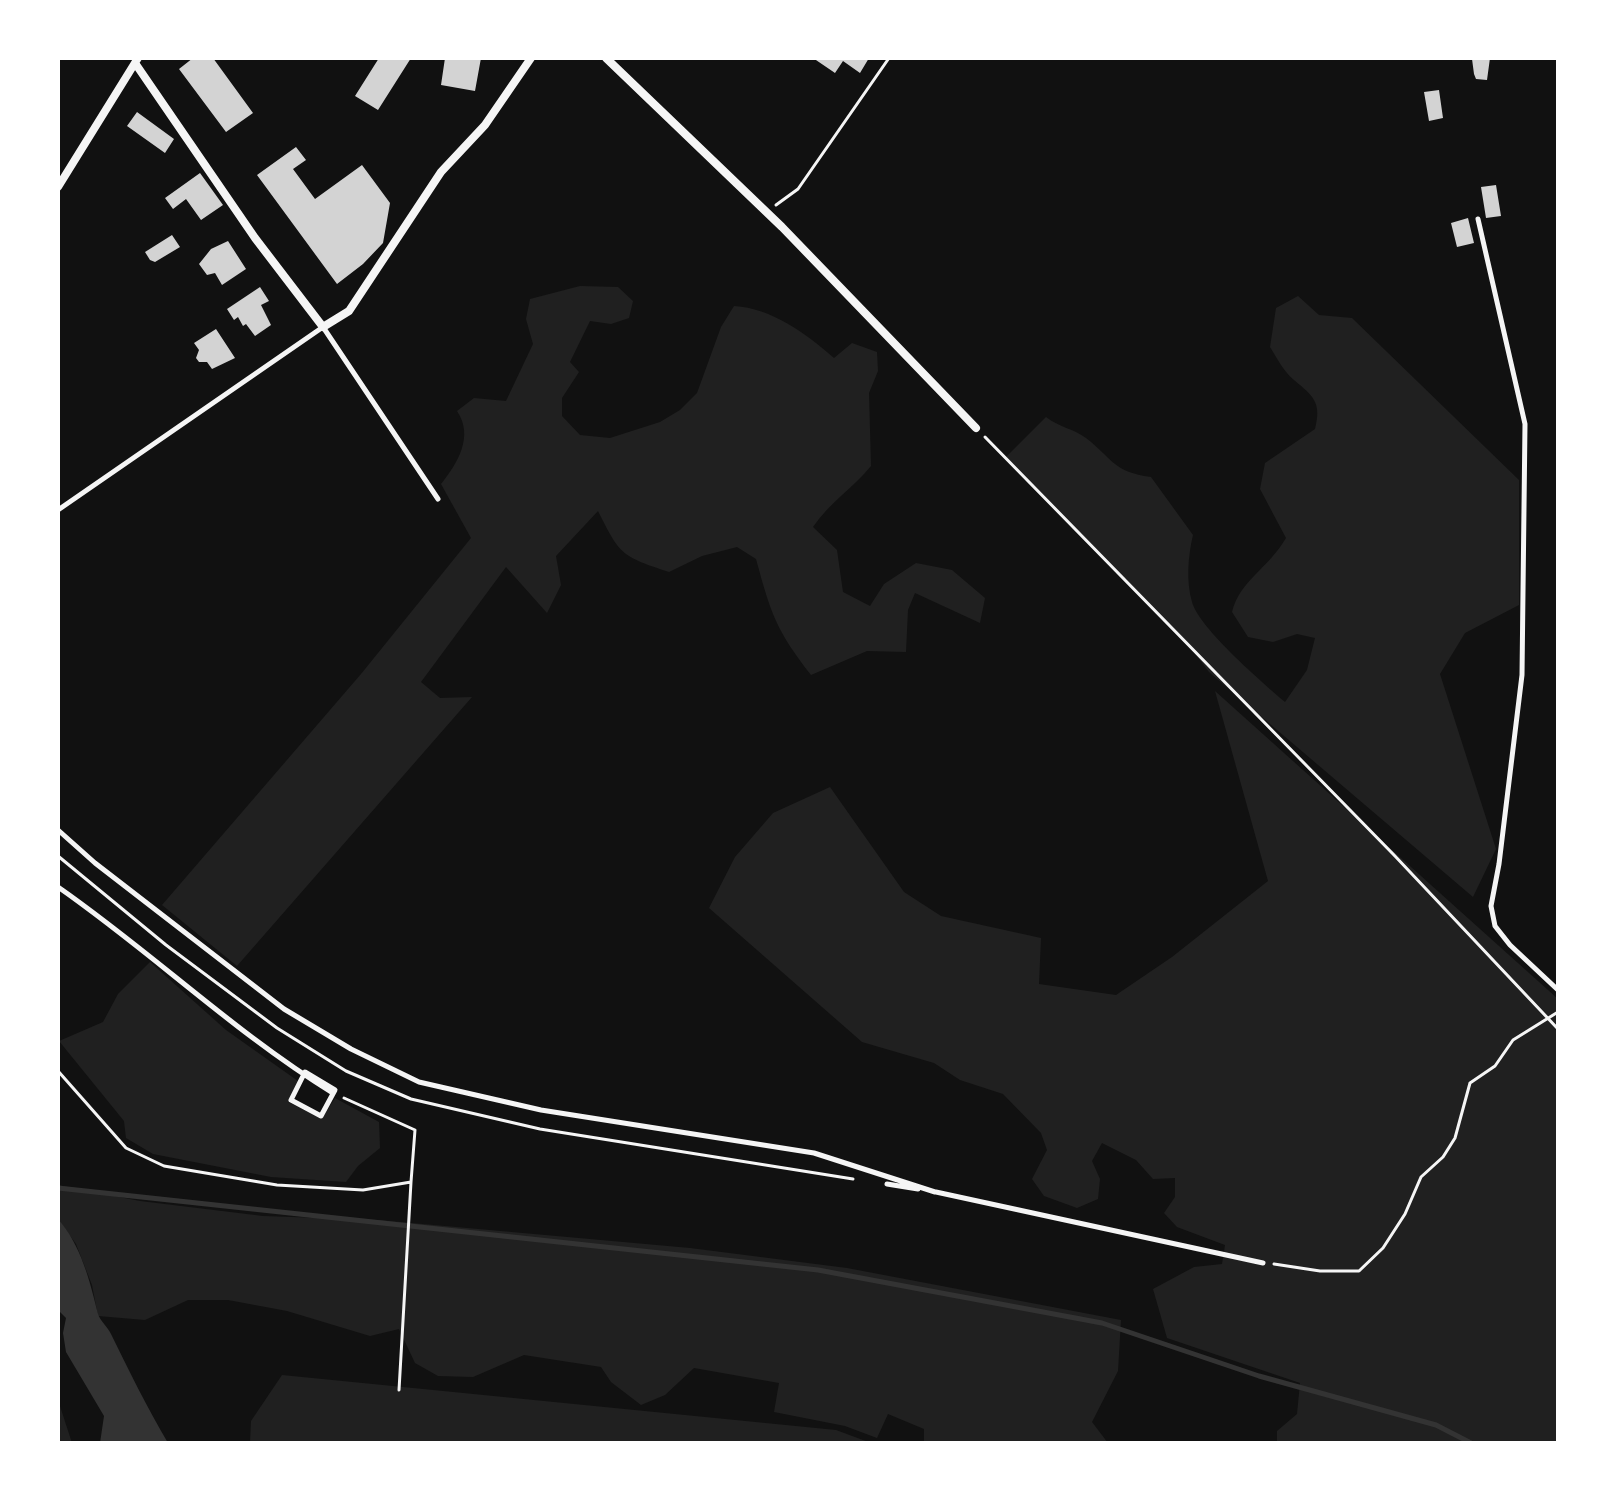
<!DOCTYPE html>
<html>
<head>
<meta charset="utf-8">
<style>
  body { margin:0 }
  #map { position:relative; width:1616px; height:1501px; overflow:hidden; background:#111; font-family:"Fira Sans",sans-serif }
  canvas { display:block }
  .frame { position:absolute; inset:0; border:60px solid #fff; pointer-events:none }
</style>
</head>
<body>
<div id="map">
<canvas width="1616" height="1501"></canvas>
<div class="frame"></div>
</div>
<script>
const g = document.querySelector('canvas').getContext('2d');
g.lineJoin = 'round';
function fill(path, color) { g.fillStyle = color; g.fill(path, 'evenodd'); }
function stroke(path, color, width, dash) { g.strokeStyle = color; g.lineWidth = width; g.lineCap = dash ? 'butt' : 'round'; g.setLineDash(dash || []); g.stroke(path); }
fill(new Path2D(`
  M 580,286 L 618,287 L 633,301 L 629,318 L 611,324 L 590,321 L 570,362 L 579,372 L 562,398 L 562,416 L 580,435 L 610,438 L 660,422 L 680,410 L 697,393 L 721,327 L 734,306 C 771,308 807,334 834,358 L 852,343 L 877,352 L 878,371 L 869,393 L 871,466 C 853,488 829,503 813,527 L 837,550 L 843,592 L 870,606 L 884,584 L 916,563 L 952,570 L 985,598 L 980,623 L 915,593 L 908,610 L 906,652 L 867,651 L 811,675 C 776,630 771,614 756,559 L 737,547 L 702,556 L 669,572 C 621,556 620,555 598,511 L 556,556 L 561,585 L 547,613 L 506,567 L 421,682 L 440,698 L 472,697 L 237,966 L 162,905 L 361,674 L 471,538 L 441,484 C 458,463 474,436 457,411 L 474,398 L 506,401 L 533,344 L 526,319 L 530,299 Z
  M 1298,296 L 1319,315 L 1352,318 L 1519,480 L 1519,605 L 1465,633 L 1440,674 L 1496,849 L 1473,897 L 1209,672 L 1187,643 L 1006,457 L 1046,417 C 1059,427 1074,429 1086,438 C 1113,459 1113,472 1151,477 L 1193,535 C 1188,556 1186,581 1192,602 C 1199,628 1263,683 1285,702 L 1307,670 L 1315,638 L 1297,634 L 1273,642 L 1248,637 L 1232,612 C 1240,580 1268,569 1286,538 L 1260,489 L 1265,463 L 1315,429 C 1322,402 1313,396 1294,380 C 1284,372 1277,358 1270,347 L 1276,308 Z
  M 1215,691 L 1558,999 L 1558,1443 L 1277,1443 L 1277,1431 L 1297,1414 L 1300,1383 L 1167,1338 L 1153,1289 L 1194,1267 L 1222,1264 L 1225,1245 L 1177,1227 L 1164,1213 L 1175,1197 L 1175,1178 L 1153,1179 L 1136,1160 L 1102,1143 L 1092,1161 L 1100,1179 L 1098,1199 L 1077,1208 L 1044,1196 L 1032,1179 L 1047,1150 L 1041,1133 L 1003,1094 L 960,1080 L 934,1063 L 862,1042 L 709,908 L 735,857 L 773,813 L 830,787 L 904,892 L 941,916 L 1041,938 L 1039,984 L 1116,995 L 1172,957 L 1268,881 Z
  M 150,962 L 226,1030 L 298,1081 L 288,1102 L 322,1119 L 335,1098 L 379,1122 L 380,1148 L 358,1166 L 346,1182 L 271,1177 L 153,1154 L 126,1138 L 124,1121 L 59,1041 L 103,1022 L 118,994 Z
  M 58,1185 L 140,1201 L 263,1216 L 378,1220 L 690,1248 L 847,1268 L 1121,1320 L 1118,1371 L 1092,1422 L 1108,1443 L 924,1443 L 924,1429 L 888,1414 L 877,1438 L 845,1426 L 774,1412 L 779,1383 L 694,1368 L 665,1395 L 641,1405 L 611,1382 L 601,1367 L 524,1355 L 473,1377 L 438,1376 L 415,1363 L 399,1329 L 370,1336 L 287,1311 L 228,1300 L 188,1300 L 145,1320 L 98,1316 L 92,1285 L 76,1244 L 58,1219 Z
  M 282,1375 L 836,1430 L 871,1443 L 250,1443 L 251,1421 Z
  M 58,1400 L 72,1443 L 58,1443 Z`), '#202020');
fill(new Path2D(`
  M 58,1219 C 81,1245 90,1281 98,1314 C 100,1321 108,1327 111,1334 C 129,1371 147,1407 168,1443 L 100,1443 L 104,1416 L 66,1352 L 63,1333 L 66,1318 L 58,1310 Z`), '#333');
stroke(new Path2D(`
  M 58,1188 L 818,1270 L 1102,1323 L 1259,1376 L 1436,1425 L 1471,1443`), '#333', 5);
fill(new Path2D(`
  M 193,58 L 213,58 L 253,113 L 226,132 L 179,69 Z
  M 379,58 L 411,58 L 378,110 L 355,96 Z
  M 445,58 L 481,58 L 475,91 L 441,85 Z
  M 813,58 L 869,58 L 860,73 L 843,61 L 835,73 Z
  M 1477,58 L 1490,58 L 1487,80 L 1476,79 L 1474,74 L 1472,59 Z
  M 1439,90 L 1443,118 L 1429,121 L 1424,92 Z
  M 137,112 L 174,139 L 165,153 L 127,126 Z
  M 296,147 L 306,160 L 293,169 L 315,199 L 362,165 L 390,203 L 383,243 L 363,264 L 337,284 L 257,175 Z
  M 200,173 L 223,205 L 201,220 L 186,199 L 173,209 L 165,198 Z
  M 1496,185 L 1501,216 L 1486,218 L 1481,187 Z
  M 1468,218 L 1474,243 L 1457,247 L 1451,223 Z
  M 172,235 L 180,247 L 155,262 L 150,260 L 145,252 Z
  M 228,241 L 246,269 L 222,285 L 215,273 L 207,275 L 199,264 L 211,249 Z
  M 260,287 L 269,301 L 261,305 L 271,325 L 255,336 L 246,324 L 243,326 L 238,317 L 234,320 L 227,309 Z
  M 216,329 L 235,358 L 212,369 L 207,362 L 199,362 L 196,358 L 199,350 L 194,343 Z`), '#d3d3d3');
stroke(new Path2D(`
  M 776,205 L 798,189 L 889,58
  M 985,437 L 1394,855 L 1558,1029
  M 58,856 L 166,945 L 277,1028 L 346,1071 L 411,1099 L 540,1129 L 853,1179
  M 58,1071 L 126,1148 L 164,1166 L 277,1185 L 363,1190 L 411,1182 L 415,1130 L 344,1098
  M 1274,1264 L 1320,1271 L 1359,1271 L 1383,1248 L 1405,1214 L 1421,1177 L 1443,1157 L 1455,1138 L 1470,1083 L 1495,1066 L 1513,1040 L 1558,1012
  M 399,1390 L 411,1182`), '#f5f5f5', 3);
stroke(new Path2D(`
  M 1478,219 L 1525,424 L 1522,675 L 1499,864 L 1491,906 L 1495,926 L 1510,945 L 1558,990
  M 58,510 L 323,327 L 438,499
  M 58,830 L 95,863 L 284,1009 L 351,1049 L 419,1082 L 541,1110 L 814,1153 L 935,1192
  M 58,887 C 153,953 235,1033 333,1093
  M 305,1072 L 335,1090 L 321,1116 L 291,1100 Z
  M 887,1184 L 918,1189
  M 936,1192 L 1263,1263`), '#f5f5f5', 5);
stroke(new Path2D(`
  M 606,58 L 782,227 L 976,428
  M 135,63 L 255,238 L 323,327 L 349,311 L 441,172 L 485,125 L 531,58
  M 58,187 L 138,58`), '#f5f5f5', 8);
</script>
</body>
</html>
